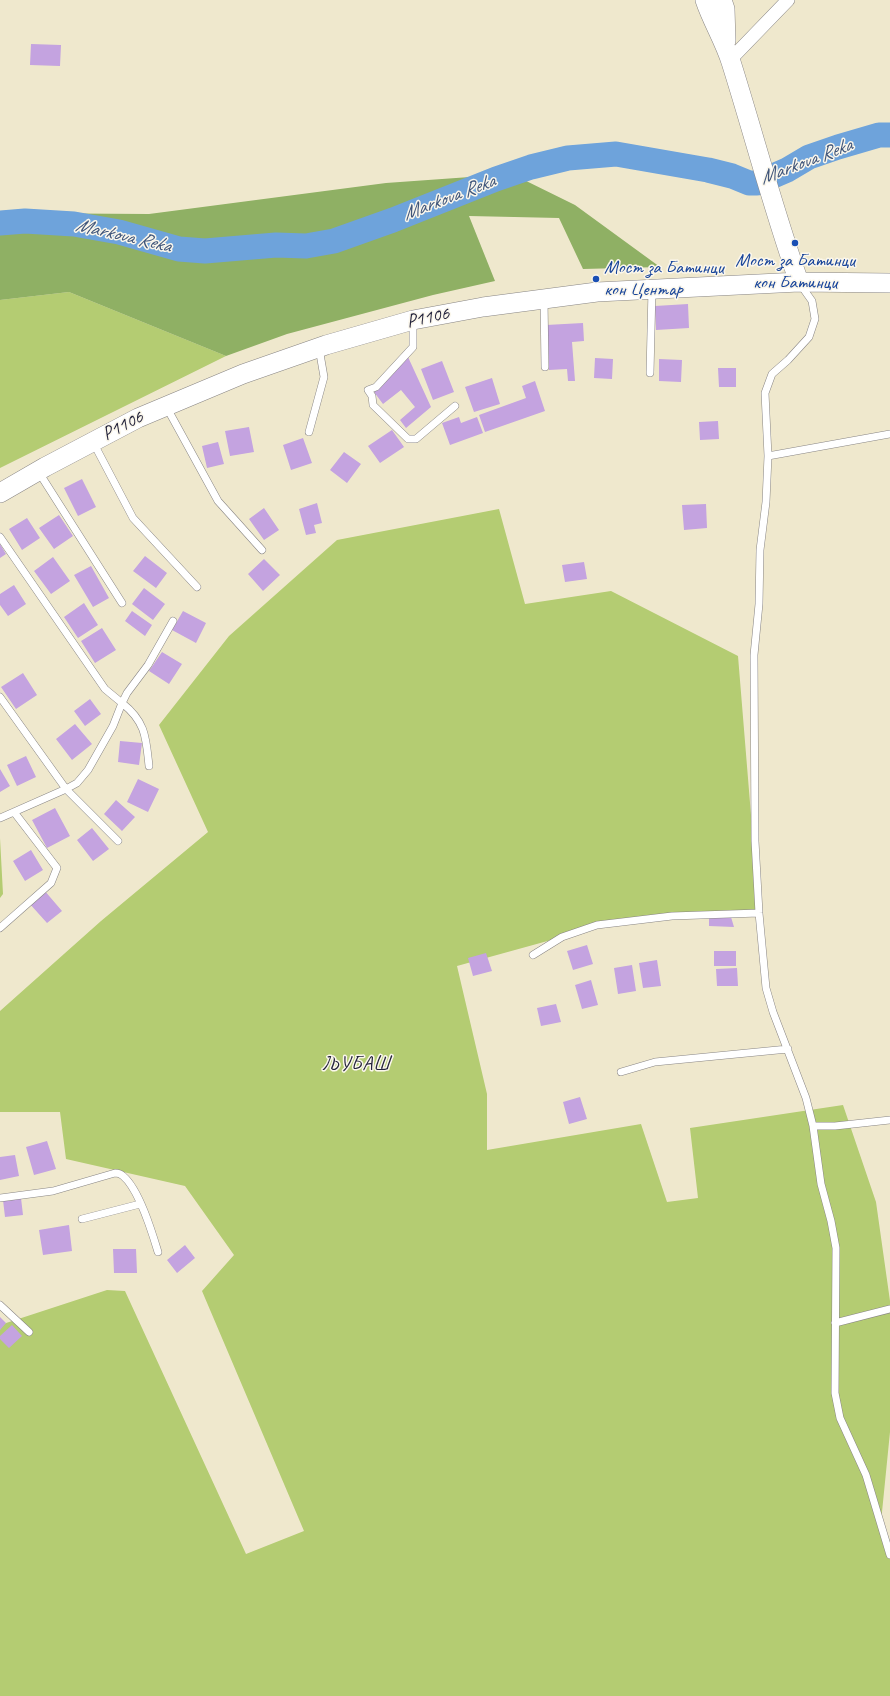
<!DOCTYPE html>
<html>
<head>
<meta charset="utf-8">
<style>
  body { margin:0 }
  canvas { display:block; background:#efe8cd }
</style>
</head>
<body>
<canvas width="890" height="1696"></canvas>
<script>
const g = document.querySelector('canvas').getContext('2d');
g.lineJoin = 'round';
function fill(path, color) { g.fillStyle = color; g.fill(path, 'evenodd'); }
function stroke(path, color, width, dash) { g.strokeStyle = color; g.lineWidth = width; g.lineCap = dash ? 'butt' : 'round'; g.setLineDash(dash || []); g.stroke(path); }
function write(font, color, halo, rows, align = 'center') {
  g.font = font + ' Caveat,sans-serif'; g.lineWidth = 3; g.setLineDash([]); g.textBaseline = 'middle'; g.strokeStyle = halo; g.fillStyle = color; for (const [text, x, y, turn = 0] of rows) {
    g.save(); g.translate(x, y); g.rotate((+turn || 0) * Math.PI / 180); g.textAlign = isNaN(turn) ? turn : align; if (halo) g.strokeText(text, 0, 0); g.fillText(text, 0, 0); g.restore();
  }
}
fill(new Path2D(`
  M 69,292 L 226,356 L 0,468 L 0,300 Z
  M 499,509 L 525,604 L 611,591 L 738,656 L 759,913 L 597,925 L 562,937 L 457,966 L 487,1094 L 487,1150 L 641,1124 L 667,1202 L 698,1198 L 690,1128 L 843,1105 L 876,1202 L 890,1301 L 890,1432 L 881,1522 L 890,1555 L 890,1696 L 0,1696 L 0,1325 L 107,1290 L 125,1291 L 246,1554 L 304,1531 L 202,1291 L 234,1255 L 185,1186 L 66,1159 L 60,1112 L 0,1112 L 0,1011 L 101,921 L 208,832 L 159,725 L 229,636 L 337,540 Z
  M 0,838 L 3,894 L 0,898 Z`), '#b4cc72');
fill(new Path2D(`
  M 512,174 L 575,205 L 660,267 L 583,269 L 559,218 L 469,216 L 495,281 L 433,295 L 287,334 L 226,356 L 69,292 L 0,300 L 0,213 L 149,214 L 386,183 Z`), '#8fb064');
stroke(new Path2D(`
  M 0,223 L 25,221 L 74,224 L 119,232 L 179,249 L 205,251 L 276,245 L 306,246 L 334,241 L 393,220 L 496,179 L 531,167 L 568,158 L 616,154 L 708,170 L 732,176 L 749,183 L 757,183 L 787,170 L 809,157 L 838,147 L 879,135 L 890,135`), '#6ea3db', 25);
fill(new Path2D(`
  M 31,44 L 61,45 L 60,66 L 30,65 Z
  M 688,304 L 689,328 L 656,330 L 655,306 Z
  M 583,323 L 584,341 L 572,342 L 575,381 L 568,381 L 567,369 L 549,370 L 546,325 Z
  M 408,357 L 431,407 L 406,428 L 400,420 L 415,407 L 401,390 L 383,404 L 374,392 Z
  M 595,358 L 613,359 L 612,379 L 594,378 Z
  M 659,359 L 682,360 L 681,382 L 659,381 Z
  M 442,361 L 454,392 L 433,400 L 421,369 Z
  M 718,368 L 736,368 L 736,387 L 719,387 Z
  M 492,378 L 500,404 L 474,412 L 465,387 Z
  M 535,381 L 545,411 L 485,432 L 479,415 L 526,398 L 522,386 Z
  M 459,417 L 461,423 L 477,417 L 483,433 L 450,445 L 442,423 Z
  M 718,421 L 719,439 L 700,440 L 699,422 Z
  M 249,427 L 254,452 L 230,456 L 225,431 Z
  M 392,430 L 404,447 L 380,463 L 368,446 Z
  M 303,438 L 312,463 L 291,470 L 283,445 Z
  M 218,442 L 224,464 L 207,468 L 202,446 Z
  M 344,452 L 361,464 L 347,483 L 330,470 Z
  M 82,479 L 96,507 L 78,516 L 64,488 Z
  M 317,503 L 322,523 L 314,525 L 316,533 L 306,535 L 299,509 Z
  M 706,504 L 707,528 L 684,530 L 682,505 Z
  M 264,508 L 279,530 L 264,540 L 249,519 Z
  M 59,515 L 73,536 L 54,549 L 39,528 Z
  M 27,518 L 40,538 L 22,550 L 9,529 Z
  M 0,544 L 6,554 L 0,558 Z
  M 145,556 L 167,573 L 156,588 L 133,571 Z
  M 53,557 L 70,581 L 51,594 L 34,571 Z
  M 264,559 L 280,575 L 263,591 L 248,574 Z
  M 584,562 L 587,579 L 565,582 L 562,565 Z
  M 91,566 L 109,598 L 93,607 L 74,575 Z
  M 14,585 L 26,604 L 8,616 L 0,605 L 0,594 Z
  M 144,588 L 165,604 L 153,620 L 132,604 Z
  M 84,603 L 98,625 L 78,638 L 64,617 Z
  M 132,611 L 152,625 L 145,636 L 125,621 Z
  M 183,611 L 206,623 L 196,643 L 172,630 Z
  M 102,628 L 116,650 L 95,663 L 81,641 Z
  M 162,652 L 182,664 L 169,684 L 149,671 Z
  M 23,673 L 37,695 L 16,709 L 1,687 Z
  M 90,699 L 101,714 L 85,726 L 74,711 Z
  M 75,724 L 92,744 L 72,760 L 56,739 Z
  M 120,741 L 142,743 L 139,765 L 118,762 Z
  M 26,756 L 36,777 L 17,786 L 7,765 Z
  M 0,769 L 10,786 L 0,792 Z
  M 138,779 L 159,789 L 148,812 L 127,802 Z
  M 116,800 L 135,817 L 122,831 L 104,814 Z
  M 55,808 L 70,836 L 47,848 L 32,820 Z
  M 92,828 L 109,849 L 93,861 L 77,840 Z
  M 31,850 L 43,870 L 25,881 L 13,861 Z
  M 44,890 L 62,911 L 47,923 L 29,903 Z
  M 709,916 L 731,917 L 734,927 L 709,926 Z
  M 587,945 L 593,964 L 573,970 L 567,951 Z
  M 714,951 L 736,951 L 736,966 L 714,966 Z
  M 486,953 L 492,971 L 473,976 L 468,958 Z
  M 657,960 L 661,986 L 643,988 L 639,963 Z
  M 632,965 L 636,991 L 618,994 L 614,968 Z
  M 737,968 L 738,986 L 717,986 L 716,969 Z
  M 591,980 L 598,1005 L 582,1009 L 575,985 Z
  M 556,1004 L 561,1022 L 541,1026 L 537,1008 Z
  M 580,1097 L 587,1119 L 569,1124 L 563,1102 Z
  M 47,1141 L 56,1169 L 34,1175 L 26,1147 Z
  M 15,1155 L 19,1176 L 0,1180 L 0,1157 Z
  M 21,1198 L 23,1215 L 5,1217 L 3,1200 Z
  M 69,1225 L 72,1251 L 43,1255 L 39,1230 Z
  M 185,1245 L 195,1258 L 177,1273 L 167,1260 Z
  M 113,1249 L 136,1249 L 137,1273 L 114,1273 Z
  M 0,1317 L 6,1323 L 0,1330 Z
  M 12,1325 L 22,1336 L 9,1348 L 0,1339 L 0,1336 Z`), '#c4a3e0');
const lane = new Path2D(`
  M 800,284 L 812,301 L 815,319 L 809,337 L 788,360 L 772,374 L 765,393 L 768,456 L 766,502 L 760,550 L 759,604 L 754,655 L 755,841 L 759,913 L 766,988 L 773,1012 L 806,1098 L 813,1126 L 821,1184 L 831,1221 L 836,1248 L 835,1393 L 840,1418 L 866,1475 L 890,1555
  M 544,299 L 545,367
  M 413,322 L 413,347 L 376,387 L 368,390 L 372,396 L 373,405 L 408,439 L 416,439 L 455,406
  M 650,373 L 652,289
  M 167,408 L 218,501 L 262,550
  M 309,432 L 324,377 L 319,348
  M 93,442 L 133,518 L 197,587
  M 768,456 L 890,434
  M 38,471 L 122,603
  M 0,537 L 105,689 L 122,703 L 113,726 L 88,770 L 77,783 L 66,789 L 0,818
  M 0,697 L 66,789 L 118,841
  M 149,766 C 146,738 146,722 122,703 L 127,693 L 148,665 L 173,621
  M 0,928 L 51,883 L 57,868 L 14,812
  M 533,955 L 562,937 L 597,925 L 672,916 L 759,913
  M 621,1072 L 655,1062 L 788,1049
  M 813,1126 L 835,1126 L 890,1120
  M 0,1198 L 53,1191 L 115,1173 C 118,1173 121,1174 123,1176 C 139,1189 152,1232 158,1252
  M 82,1219 L 140,1204
  M 0,1305 L 29,1332
  M 835,1323 L 890,1309`);
const street = new Path2D(`
  M 730,60 L 788,0`);
const secondary = new Path2D(`
  M 705,0 C 712,21 724,40 731,62 C 754,135 773,209 799,282
  M 722,0 L 725,9 L 726,41
  M 0,493 L 45,467 L 138,418 L 243,374 L 326,345 L 413,320 L 483,307 L 597,292 L 799,282 L 890,283`);
stroke(lane, '#888584', 8);
stroke(street, '#888584', 14);
stroke(secondary, '#888584', 20);
stroke(lane, '#fff', 7);
stroke(street, '#fff', 13);
stroke(secondary, '#fff', 19);
for (const [x, y, r, color] of [
  [795,243,4,"#1a4fb4"],
  [596,279,4,"#1a4fb4"]
]) { const dot = new Path2D(); dot.arc(x, y, r, 0, 2 * Math.PI); g.fillStyle = color; g.fill(dot); stroke(dot, '#fbf7ec', 1.5); }
write('19px', '#164399', '#fbf7ec', [
  ["Мост за Батинци",795,261],
  ["кон Батинци",795,283],
  ["Мост за Батинци",604,268,"left"],
  ["кон Центар",604,290,"left"]
]);
write('19px', '#22223b', '#fbf7ec', [
  ["P1106",428,318,-12],
  ["P1106",123,426,-27]
]);
write('italic 20px', '#40567b', '#fbf7ec', [
  ["Markova Reka",806,162,-21],
  ["Markova Reka",449,198,-21],
  ["Markova Reka",123,236,13]
]);
g.letterSpacing = '1px';
write('20px', '#22223b', '#fbf7ec', [
  ["ЉУБАШ",356,1065]
]);
g.letterSpacing = '0px';
</script>
</body>
</html>
